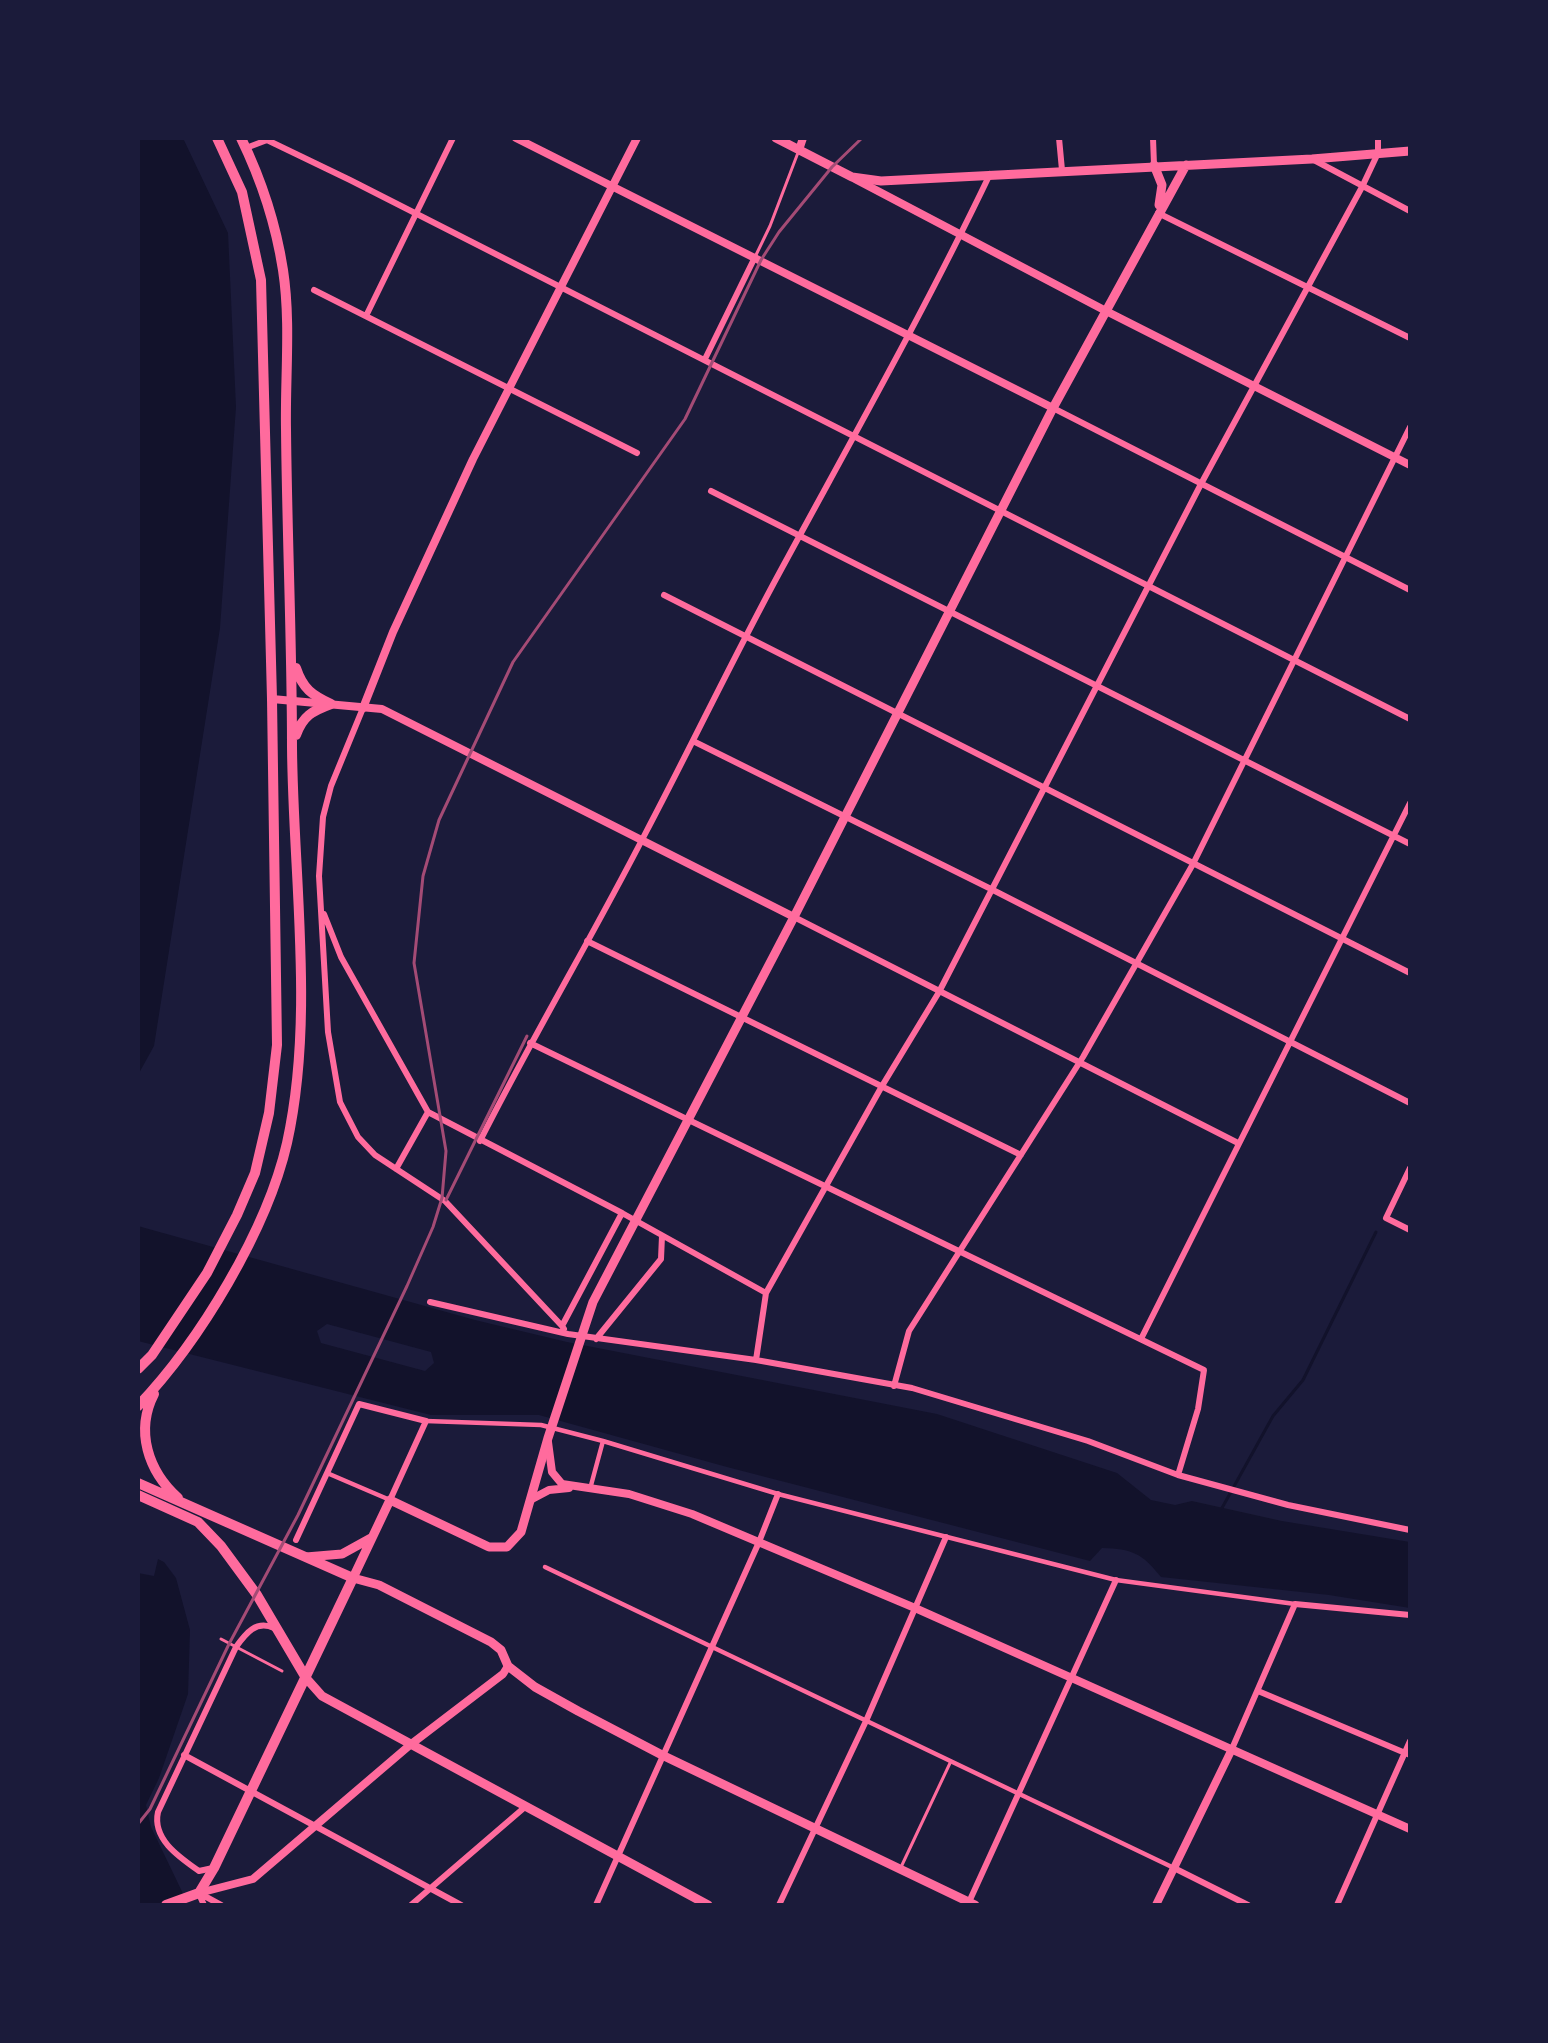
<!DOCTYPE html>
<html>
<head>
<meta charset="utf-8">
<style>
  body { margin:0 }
  #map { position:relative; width:1548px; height:2043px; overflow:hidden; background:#1b1b3a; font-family:Commissioner,sans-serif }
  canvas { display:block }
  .frame { position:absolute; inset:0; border:140px solid #1b1b3a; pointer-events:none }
</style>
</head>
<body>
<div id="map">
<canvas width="1548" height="2043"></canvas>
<div class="frame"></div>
</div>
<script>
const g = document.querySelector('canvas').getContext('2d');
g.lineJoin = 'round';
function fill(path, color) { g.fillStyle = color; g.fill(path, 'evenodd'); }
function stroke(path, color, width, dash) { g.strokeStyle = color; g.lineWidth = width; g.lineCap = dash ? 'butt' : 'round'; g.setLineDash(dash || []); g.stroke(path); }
fill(new Path2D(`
  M 138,138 L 183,138 L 228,233 L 236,407 L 220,628 L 154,1046 L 138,1075 Z
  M 138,1226 L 475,1320 L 567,1342 L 937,1414 L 1117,1473 L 1151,1500 L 1175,1505 L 1192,1501 L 1282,1521 L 1410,1542 L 1410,1608 L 1329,1595 L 1161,1577 C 1142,1553 1132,1549 1102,1548 L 1090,1561 L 727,1467 L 539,1415 L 431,1415 L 138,1341 Z
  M 158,1559 L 164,1562 L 176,1578 L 190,1630 L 188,1694 L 159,1778 L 146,1805 L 151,1827 L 188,1904 L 194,1905 L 138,1905 L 138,1573 L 154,1576 Z`), '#12122b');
fill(new Path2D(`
  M 327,1324 L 431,1352 L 434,1363 L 425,1371 L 321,1343 L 317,1331 Z`), '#1b1b3a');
stroke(new Path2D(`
  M 1222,1508 L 1273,1416 L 1303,1380 L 1376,1232`), '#12122b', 3);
stroke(new Path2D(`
  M 755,257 L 770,226 L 799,150
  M 221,1639 L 282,1671
  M 902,1865 L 951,1761`), '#ff6b9d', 3);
stroke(new Path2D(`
  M 426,1421 L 541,1425 L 603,1441 L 778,1494 L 1116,1580 L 1295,1604
  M 327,1473 L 390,1500
  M 590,1489 L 603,1441
  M 545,1567 L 1174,1868`), '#ff6b9d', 4.5);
stroke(new Path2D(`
  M 1059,138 L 1062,170
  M 1153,138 L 1154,165
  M 246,148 L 267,140 L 350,180 L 1410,719
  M 1312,159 L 1410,211
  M 1158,213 L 1410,338
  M 314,290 L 637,453
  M 366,316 L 453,138
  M 705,359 L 755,257
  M 1053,408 L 1410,590
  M 711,491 L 1410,844
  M 664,595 L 1410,973
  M 363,708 L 331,786 L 323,817 L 319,876 L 328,1032 L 340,1102 L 358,1137 L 375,1155 L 445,1201 L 562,1326
  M 693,741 L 991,889 L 1410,1103
  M 324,914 L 341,957 L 428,1112 L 622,1213 L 766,1293
  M 794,917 L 1238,1143
  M 587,941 L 1021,1155
  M 530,1043 L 1204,1370 L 1198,1409 L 1178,1475
  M 480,1141 C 532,1038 591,939 644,836 C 691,747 734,656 782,568 C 853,437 926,308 990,174
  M 1410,1168 L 1386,1218 L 1410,1230
  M 396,1169 L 428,1112
  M 430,1302 L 568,1334 L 756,1360 L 912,1388 L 1088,1441 L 1178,1475 L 1288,1505 L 1410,1530
  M 564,1329 L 562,1326 L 622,1213
  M 596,1339 L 661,1259 L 662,1236
  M 1141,1339 L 1410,803
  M 756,1360 L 766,1293 L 882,1086 L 939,992 L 1201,484 L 1362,187 L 1378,153 L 1378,138
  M 894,1386 L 909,1331 L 1083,1057 L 1193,864 L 1410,427
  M 296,1540 L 359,1404 L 426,1421 L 390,1500
  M 1258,1691 L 1410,1755
  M 1231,1751 L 1295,1604 L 1410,1615
  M 184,1755 L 461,1905
  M 213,1868 L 199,1871 C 179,1857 152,1839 158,1812 L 236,1647 C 246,1633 256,1620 274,1628
  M 1174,1868 L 1248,1905
  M 199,1893 L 221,1905
  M 199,1894 L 204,1905
  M 969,1902 L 1116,1580
  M 411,1905 L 525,1807
  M 596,1905 L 759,1542 L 778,1494
  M 779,1905 L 866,1721 L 946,1537
  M 1337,1905 L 1410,1741`), '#ff6b9d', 6);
stroke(new Path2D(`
  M 516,138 L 1053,408
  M 799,150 L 803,138
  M 1106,311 L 1410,465
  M 363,708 L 393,632 L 473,459 L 637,138
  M 548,1442 L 552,1472 L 562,1484 L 629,1494 L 692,1514 L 915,1608 L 1410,1829
  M 532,1499 L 549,1490 L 569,1488
  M 1156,1905 L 1231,1751`), '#ff6b9d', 8);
stroke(new Path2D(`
  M 855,179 L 1106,311
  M 272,699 L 382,709 L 794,917
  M 199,1893 L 253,1879 L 410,1745 L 503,1674 L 508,1666`), '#ff6b9d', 8);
stroke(new Path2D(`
  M 776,138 L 852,177 L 881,181 L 1312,159 L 1410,151
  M 1154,165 L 1162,185 L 1159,205
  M 306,1557 L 342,1554 L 371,1538
  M 306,1678 L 322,1696 L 708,1905
  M 975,1905 L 662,1755 L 578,1711 L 535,1687 L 508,1666 L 501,1650 L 491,1642 L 379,1585 L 353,1578 L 390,1500 L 489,1547 L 507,1547 L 521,1532 L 548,1438 L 593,1302 L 794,917 L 1053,408 L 1186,165`), '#ff6b9d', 9);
stroke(new Path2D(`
  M 296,668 C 303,689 312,695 331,704
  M 296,735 C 303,716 312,711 331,704
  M 138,1369 L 152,1355 L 207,1273 L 237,1215 L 255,1173 L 269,1113 L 277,1045 L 272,699 L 261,280 L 242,192 L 217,138
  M 154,1394 C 135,1431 148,1471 178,1498
  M 138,1406 C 200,1341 267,1230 287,1143 C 315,1017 293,876 292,747 C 292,641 287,535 286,429 C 285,377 291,322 283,270 C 276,225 261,179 241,138
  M 138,1483 L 353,1578 L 214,1868 L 199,1893 L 166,1905
  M 138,1495 L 198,1522 L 221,1546 L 257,1595 L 306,1678`), '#ff6b9d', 10);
stroke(new Path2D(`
  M 446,1200 L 527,1036
  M 138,1824 L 150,1809 L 229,1644 L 298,1515 L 407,1286 L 433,1227 L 442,1198 L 446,1151 L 414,963 L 423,876 L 439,820 L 513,662 L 685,419 L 761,260 L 779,232 L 832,167 L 862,138`), '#a44b75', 3);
</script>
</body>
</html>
